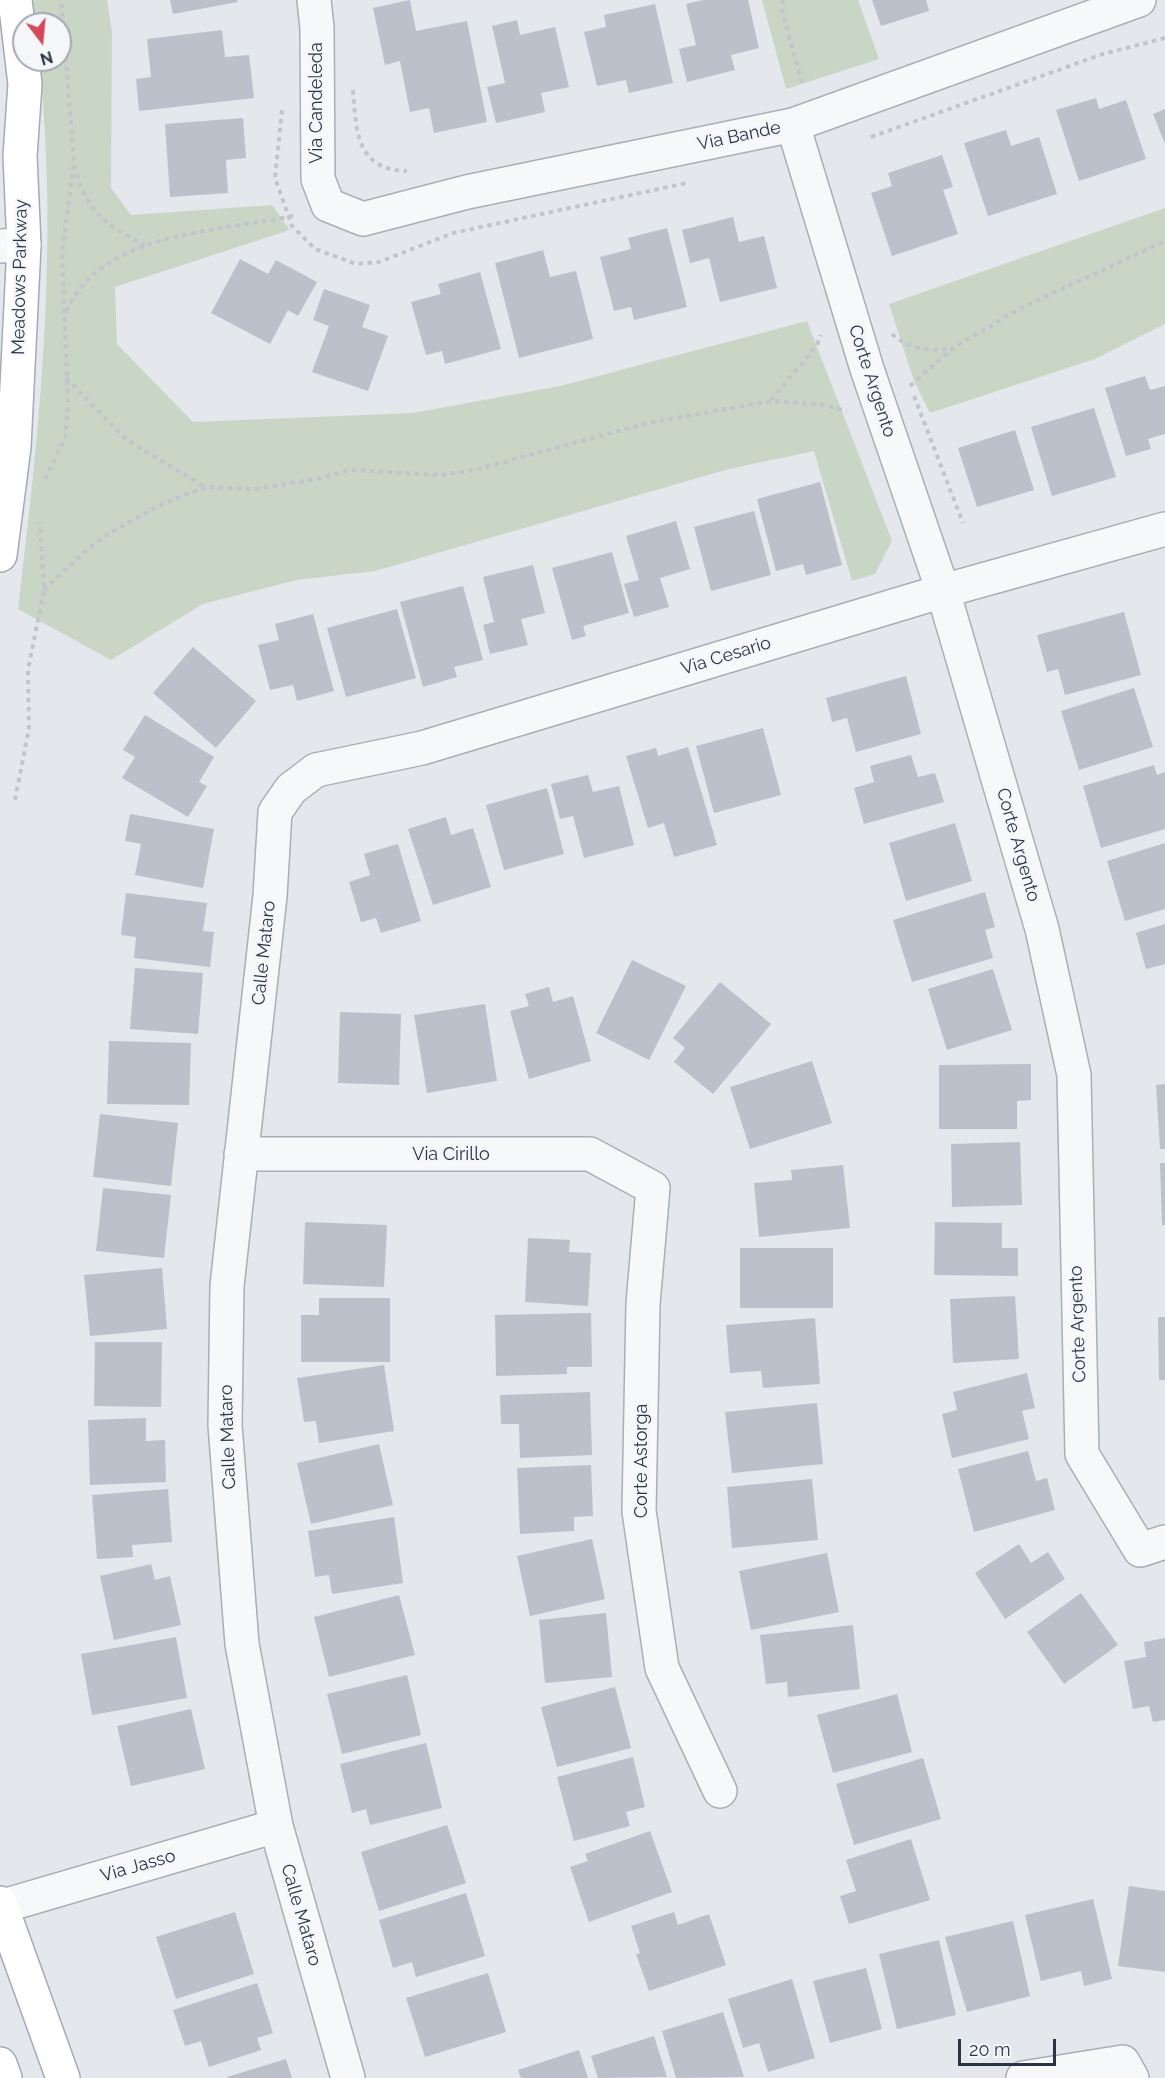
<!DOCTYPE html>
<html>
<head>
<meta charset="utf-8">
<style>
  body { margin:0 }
  #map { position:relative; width:1165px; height:2078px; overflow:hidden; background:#e4e7ec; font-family:Raleway,sans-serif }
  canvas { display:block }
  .north { position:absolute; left:12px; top:12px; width:60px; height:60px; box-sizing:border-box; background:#f4f6f9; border:2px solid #a4a8b1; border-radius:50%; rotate:164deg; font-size:16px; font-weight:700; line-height:24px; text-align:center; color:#2b3445 }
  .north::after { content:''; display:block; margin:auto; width:21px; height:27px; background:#d1495b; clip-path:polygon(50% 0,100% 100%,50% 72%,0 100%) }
  .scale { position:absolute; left:958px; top:2039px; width:98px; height:27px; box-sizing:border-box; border:3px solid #2b3445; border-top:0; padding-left:8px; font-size:18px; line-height:21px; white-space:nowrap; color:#2b3445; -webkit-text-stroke:4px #f4f6f9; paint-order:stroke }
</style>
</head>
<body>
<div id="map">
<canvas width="1165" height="2078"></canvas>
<div class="north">N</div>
<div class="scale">20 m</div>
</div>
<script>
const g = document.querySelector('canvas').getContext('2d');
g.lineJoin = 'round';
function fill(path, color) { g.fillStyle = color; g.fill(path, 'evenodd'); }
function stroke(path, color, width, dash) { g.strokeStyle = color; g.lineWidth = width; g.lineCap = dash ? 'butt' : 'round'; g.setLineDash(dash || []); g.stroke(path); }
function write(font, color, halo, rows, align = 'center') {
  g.font = font + ' Raleway,sans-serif'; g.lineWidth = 5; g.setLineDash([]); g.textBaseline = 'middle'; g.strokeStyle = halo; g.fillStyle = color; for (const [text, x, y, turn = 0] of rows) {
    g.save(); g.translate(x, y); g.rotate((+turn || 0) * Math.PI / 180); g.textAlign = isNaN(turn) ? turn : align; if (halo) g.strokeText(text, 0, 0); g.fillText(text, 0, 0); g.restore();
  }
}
fill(new Path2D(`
  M 32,0 L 107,0 L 112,32 L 111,188 L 131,215 L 272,205 L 290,230 L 115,287 L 117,344 L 193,422 L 413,413 L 560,386 L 807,321 L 892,541 L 875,574 L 852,581 L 814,451 L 729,469 L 375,571 L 297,580 L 203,604 L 111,660 L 18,609 C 40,426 59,245 39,60 L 60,60 L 60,24 L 35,24 Z
  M 762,0 L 858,0 L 879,59 L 786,89 Z
  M 1165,208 L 1165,324 L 1095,359 L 930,413 L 914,381 L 889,304 Z`), '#c9d6c5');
fill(new Path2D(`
  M 170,0 L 237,0 L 238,2 L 173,14 Z
  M 410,0 L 416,31 L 467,21 L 487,122 L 434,133 L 429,108 L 410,112 L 400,61 L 385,65 L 373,8 Z
  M 703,0 L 748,0 L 759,48 L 731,55 L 735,70 L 687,82 L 679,49 L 696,45 L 686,4 Z
  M 872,0 L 926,0 L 929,11 L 881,26 Z
  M 655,4 L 673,83 L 629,93 L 626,80 L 597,86 L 584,32 L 606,27 L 604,15 Z
  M 517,20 L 520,35 L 555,27 L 569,87 L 541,93 L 545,112 L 496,123 L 487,87 L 505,83 L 492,26 Z
  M 222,30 L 225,57 L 249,55 L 254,98 L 139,111 L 136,79 L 151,77 L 147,39 Z
  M 1096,98 L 1099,109 L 1126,100 L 1146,159 L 1079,181 L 1056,110 Z
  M 1165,109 L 1165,144 L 1153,114 Z
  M 243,118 L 246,158 L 226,160 L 228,193 L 170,197 L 165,124 Z
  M 1006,130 L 1011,146 L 1039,137 L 1057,194 L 988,216 L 964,143 Z
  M 942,155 L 953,187 L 943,190 L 958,234 L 892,256 L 871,193 L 892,186 L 888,173 Z
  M 733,217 L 739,242 L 764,236 L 777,288 L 720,302 L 709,258 L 690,263 L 682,230 Z
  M 667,228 L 687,307 L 634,320 L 631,307 L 614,311 L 600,257 L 631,249 L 628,238 Z
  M 543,250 L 550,277 L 576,271 L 593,339 L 519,358 L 495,263 Z
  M 240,259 L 268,274 L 276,260 L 317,282 L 298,316 L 288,310 L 270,344 L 211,313 Z
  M 480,272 L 501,349 L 445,364 L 442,351 L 426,355 L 411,302 L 441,294 L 438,284 Z
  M 324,289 L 370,305 L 362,327 L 388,336 L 368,391 L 312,372 L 329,326 L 313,320 Z
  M 1145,376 L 1150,390 L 1165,386 L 1165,434 L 1148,439 L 1151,449 L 1126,456 L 1105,388 Z
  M 1094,408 L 1116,477 L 1052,496 L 1031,427 Z
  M 1015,430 L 1034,490 L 977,507 L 958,448 Z
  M 820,482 L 842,565 L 806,575 L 803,564 L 776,571 L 757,499 Z
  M 754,511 L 771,575 L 711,591 L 694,527 Z
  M 676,521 L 690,569 L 660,578 L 669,607 L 634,617 L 624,584 L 639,580 L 626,536 Z
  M 612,552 L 629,613 L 583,626 L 586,636 L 572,640 L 552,568 Z
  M 533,565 L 545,613 L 521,619 L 528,645 L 490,654 L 483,625 L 494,622 L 483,577 Z
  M 463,586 L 483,660 L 454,667 L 457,677 L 423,687 L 400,602 Z
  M 397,609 L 416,678 L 346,697 L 327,628 Z
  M 1124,612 L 1141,675 L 1065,695 L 1058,669 L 1047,672 L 1037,635 Z
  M 313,614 L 334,691 L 297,701 L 293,685 L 270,690 L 258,645 L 279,640 L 275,624 Z
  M 193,647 L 256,701 L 216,748 L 153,693 Z
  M 906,676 L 921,734 L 856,752 L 847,718 L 832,722 L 826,698 Z
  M 1134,688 L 1153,747 L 1079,770 L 1061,711 Z
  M 145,715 L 214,757 L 199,782 L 207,786 L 188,817 L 122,778 L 135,757 L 123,750 Z
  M 763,728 L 781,795 L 714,813 L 696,746 Z
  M 688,747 L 717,845 L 674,857 L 664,823 L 648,828 L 626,756 L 656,748 L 658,756 Z
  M 911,755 L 918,777 L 935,773 L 944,802 L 864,824 L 854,788 L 874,782 L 870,766 Z
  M 1154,765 L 1157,775 L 1165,772 L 1165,829 L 1101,848 L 1083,786 Z
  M 588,775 L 593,792 L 619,786 L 634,845 L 584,858 L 573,816 L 560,819 L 551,784 Z
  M 547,788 L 564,854 L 504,870 L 486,805 Z
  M 130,814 L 214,829 L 203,888 L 135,875 L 141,844 L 125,841 Z
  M 446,817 L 451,835 L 473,828 L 491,887 L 433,905 L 408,829 Z
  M 955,823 L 972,881 L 906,901 L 889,843 Z
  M 1165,843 L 1165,909 L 1125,921 L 1107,861 Z
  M 398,844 L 421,921 L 381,933 L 376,918 L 361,922 L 349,882 L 370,875 L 364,854 Z
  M 985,892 L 995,927 L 985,930 L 993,958 L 912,982 L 893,920 Z
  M 126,893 L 207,903 L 203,931 L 214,932 L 210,967 L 134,958 L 136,937 L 121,935 Z
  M 1165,924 L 1165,964 L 1146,969 L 1136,933 Z
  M 632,960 L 686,986 L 649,1060 L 596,1033 Z
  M 135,968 L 203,973 L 198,1034 L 130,1029 Z
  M 993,969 L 1012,1030 L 947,1050 L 928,989 Z
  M 720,982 L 771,1024 L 713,1094 L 674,1062 L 685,1048 L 673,1038 Z
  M 549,987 L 553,1002 L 573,996 L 591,1061 L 529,1079 L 510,1011 L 529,1006 L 525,994 Z
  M 485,1004 L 497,1081 L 427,1093 L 414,1015 Z
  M 340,1012 L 401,1014 L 399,1085 L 338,1083 Z
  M 109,1041 L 191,1043 L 189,1105 L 107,1104 Z
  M 812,1061 L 832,1123 L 750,1149 L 730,1087 Z
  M 1031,1064 L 1031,1100 L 1017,1101 L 1017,1129 L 939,1129 L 939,1065 Z
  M 1165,1084 L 1165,1149 L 1160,1149 L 1156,1085 Z
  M 100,1114 L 178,1123 L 171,1186 L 93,1177 Z
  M 1020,1142 L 1022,1205 L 952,1207 L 951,1144 Z
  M 1160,1163 L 1165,1163 L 1165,1225 L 1162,1225 Z
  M 843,1165 L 850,1228 L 759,1237 L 754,1183 L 792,1180 L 791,1170 Z
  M 103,1188 L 171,1195 L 164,1258 L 96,1251 Z
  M 305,1222 L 387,1225 L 384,1287 L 303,1284 Z
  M 935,1222 L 1002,1223 L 1002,1248 L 1018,1248 L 1018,1276 L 934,1275 Z
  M 528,1238 L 570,1240 L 569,1252 L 591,1253 L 588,1306 L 525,1302 Z
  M 740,1248 L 833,1248 L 833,1308 L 740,1308 Z
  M 162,1268 L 167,1329 L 90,1336 L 84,1275 Z
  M 1015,1296 L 1019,1359 L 953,1363 L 950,1299 Z
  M 319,1298 L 390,1298 L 390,1362 L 301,1362 L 301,1315 L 319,1315 Z
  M 591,1313 L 592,1367 L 567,1367 L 567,1374 L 496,1376 L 495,1315 Z
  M 1158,1317 L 1165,1317 L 1165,1380 L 1159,1380 Z
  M 815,1318 L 820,1384 L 763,1388 L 761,1371 L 730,1373 L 726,1325 Z
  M 95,1342 L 162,1342 L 161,1407 L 94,1406 Z
  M 384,1365 L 394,1431 L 319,1443 L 316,1421 L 304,1422 L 297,1378 Z
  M 1027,1373 L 1035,1408 L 1022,1411 L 1029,1439 L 952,1458 L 942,1414 L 957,1410 L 953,1392 Z
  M 590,1392 L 592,1455 L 520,1458 L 519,1424 L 501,1424 L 500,1395 Z
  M 817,1403 L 823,1464 L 732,1473 L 725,1412 Z
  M 146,1418 L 146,1441 L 165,1440 L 166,1482 L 90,1485 L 88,1420 Z
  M 379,1444 L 393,1505 L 311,1524 L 297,1463 Z
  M 1028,1451 L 1036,1481 L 1047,1478 L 1055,1510 L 974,1532 L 958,1469 Z
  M 591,1465 L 593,1516 L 574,1517 L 574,1531 L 520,1534 L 517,1468 Z
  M 812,1479 L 818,1540 L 732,1548 L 727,1487 Z
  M 168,1489 L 172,1542 L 132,1545 L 133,1557 L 97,1559 L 92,1495 Z
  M 394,1517 L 403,1583 L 332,1594 L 329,1575 L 315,1577 L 308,1531 Z
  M 592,1539 L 605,1599 L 530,1616 L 517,1556 Z
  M 1019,1544 L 1031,1563 L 1048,1552 L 1065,1579 L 1005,1619 L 975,1573 Z
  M 827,1553 L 839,1612 L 751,1630 L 739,1571 Z
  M 151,1564 L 155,1580 L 170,1576 L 181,1625 L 114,1640 L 100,1576 Z
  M 1081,1593 L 1118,1645 L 1064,1684 L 1027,1632 Z
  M 399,1595 L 415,1655 L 329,1677 L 314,1617 Z
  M 606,1613 L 612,1677 L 545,1683 L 539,1620 Z
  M 853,1625 L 860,1689 L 788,1697 L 787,1682 L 766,1684 L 760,1635 Z
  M 176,1637 L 187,1698 L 92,1715 L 81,1654 Z
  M 1165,1638 L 1165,1720 L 1153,1722 L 1149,1706 L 1133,1709 L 1124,1661 L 1146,1657 L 1144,1642 Z
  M 407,1675 L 421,1735 L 342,1754 L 327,1694 Z
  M 615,1687 L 631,1748 L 557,1767 L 541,1707 Z
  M 897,1694 L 912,1752 L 833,1773 L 817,1715 Z
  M 191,1709 L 205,1769 L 131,1786 L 117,1726 Z
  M 426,1743 L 442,1808 L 370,1825 L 366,1809 L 352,1813 L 340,1764 Z
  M 633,1757 L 645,1807 L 626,1812 L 630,1826 L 574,1841 L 557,1777 Z
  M 923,1758 L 941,1819 L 854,1845 L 836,1784 Z
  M 447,1825 L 466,1883 L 379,1911 L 361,1852 Z
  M 650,1831 L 672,1892 L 589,1922 L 570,1867 L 588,1861 L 585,1854 Z
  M 911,1839 L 930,1900 L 849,1924 L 840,1896 L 856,1891 L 846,1860 Z
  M 1129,1886 L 1165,1891 L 1165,1972 L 1118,1966 Z
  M 466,1893 L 485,1956 L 416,1977 L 412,1962 L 393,1968 L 379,1920 Z
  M 1093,1899 L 1112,1979 L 1084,1986 L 1081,1971 L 1041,1981 L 1025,1915 Z
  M 235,1912 L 254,1974 L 176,1999 L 156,1937 Z
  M 674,1912 L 678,1925 L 709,1914 L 726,1965 L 649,1991 L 636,1954 L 640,1953 L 631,1926 Z
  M 1013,1921 L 1030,1996 L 967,2012 L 945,1937 Z
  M 939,1940 L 956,2015 L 897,2029 L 879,1954 Z
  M 866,1968 L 882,2029 L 830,2043 L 813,1981 Z
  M 488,1973 L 506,2032 L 425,2057 L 406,1998 Z
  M 792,1979 L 815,2058 L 768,2072 L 759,2043 L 743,2048 L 728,1999 Z
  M 257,1983 L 273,2033 L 257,2038 L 261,2050 L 209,2067 L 201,2041 L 185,2046 L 173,2010 Z
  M 723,2012 L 744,2077 L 676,2078 L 662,2031 Z
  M 654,2036 L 667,2077 L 598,2078 L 591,2056 Z
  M 579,2050 L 588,2078 L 521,2078 L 518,2070 Z
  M 286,2059 L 292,2078 L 228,2078 L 227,2077 Z`), '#bbc0ca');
const minor = new Path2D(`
  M 314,0 L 317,28 L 318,179 L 328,205 L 363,219 L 467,192 L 793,125 L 1139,0
  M 793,125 L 867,369 L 943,591 L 1042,929 L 1074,1075 L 1082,1454 L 1140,1550 L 1165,1542
  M 0,246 L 24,245
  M 241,1154 L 590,1154 L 653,1188 L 643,1304 L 639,1511 L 662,1668 L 720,1791
  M 0,1907 L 276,1826
  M 348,2078 L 276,1826 L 242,1644 L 225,1425 L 227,1286 L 270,896 L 275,812 L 291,789 L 316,770 L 422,748 L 943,591 L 1165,529
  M 1023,2078 L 1123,2062 L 1132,2078`);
const major = new Path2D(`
  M 0,555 L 14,447 L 24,245 L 20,156 L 25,84 L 15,0
  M 0,1903 L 63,2078
  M 0,2064 L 5,2078`);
stroke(minor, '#a9aeb7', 36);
stroke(major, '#a3abb8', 36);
stroke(new Path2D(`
  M 783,0 L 782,10 L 803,87
  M 353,90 C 356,130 356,170 407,171
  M 282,110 L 275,178 L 292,226 L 315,249 L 356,264 L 379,262 L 453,233 L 687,183
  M 871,137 L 1103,54 L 1165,38
  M 74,165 C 86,211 104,225 145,245
  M 66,311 C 105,229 220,233 296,215
  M 892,334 C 908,349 931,352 952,348
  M 66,378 L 127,440 L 205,487
  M 910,386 L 953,348 L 1023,307 L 1165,241
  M 914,396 L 963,523
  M 771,400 L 817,345 L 821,335
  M 45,479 L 65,438 L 68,405 L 62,254 L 74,162 L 61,0
  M 44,590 L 83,553 L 108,534 L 162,504 L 205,487 L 255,489 L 317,479 L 350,470 L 439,475 L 470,471 L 648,423 L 771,401 L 824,405 L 847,411
  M 15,800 L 29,728 L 28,670 L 44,590 L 40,522`), '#c2c5cb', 4, [4.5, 4.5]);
stroke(minor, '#f7f8fa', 33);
stroke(major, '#fff', 33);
write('18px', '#2b3445', '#f4f6f9', [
  ["Via Candeleda",317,103,-90],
  ["Via Bande",739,136,-12],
  ["Meadows Parkway",20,277,-89],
  ["Corte Argento",872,381,72],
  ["Via Cesario",726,656,-17],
  ["Corte Argento",1018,845,74],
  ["Calle Mataro",264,953,-84],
  ["Via Cirillo",451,1155],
  ["Corte Argento",1078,1324,-92],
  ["Calle Mataro",228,1437,-92],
  ["Corte Astorga",642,1461,-90],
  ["Via Jasso",138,1866,-16],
  ["Calle Mataro",301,1915,74]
]);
</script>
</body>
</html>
